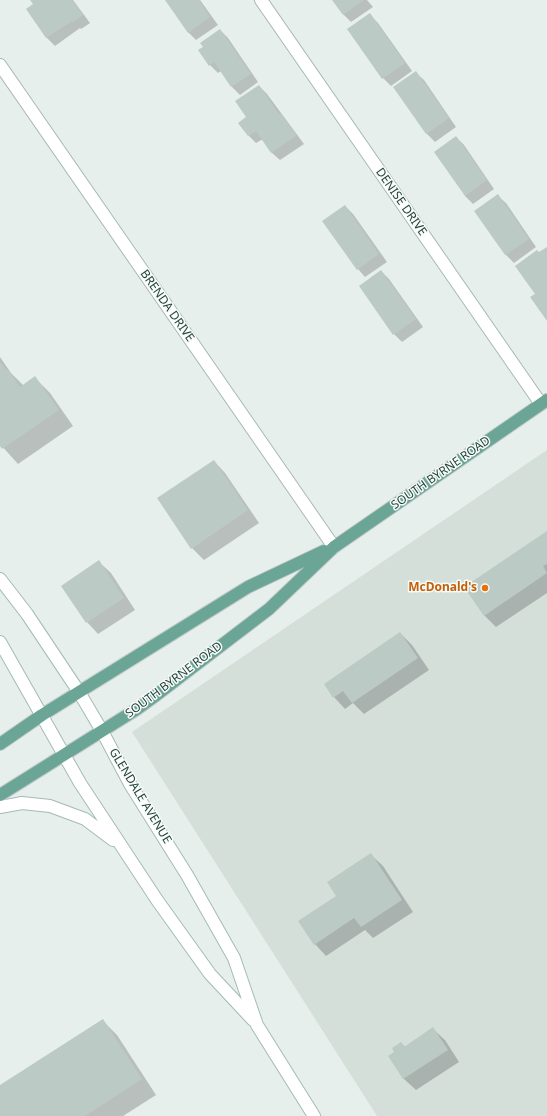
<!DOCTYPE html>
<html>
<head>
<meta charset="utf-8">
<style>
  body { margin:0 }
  canvas { display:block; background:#e6efeb }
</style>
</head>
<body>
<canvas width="547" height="1116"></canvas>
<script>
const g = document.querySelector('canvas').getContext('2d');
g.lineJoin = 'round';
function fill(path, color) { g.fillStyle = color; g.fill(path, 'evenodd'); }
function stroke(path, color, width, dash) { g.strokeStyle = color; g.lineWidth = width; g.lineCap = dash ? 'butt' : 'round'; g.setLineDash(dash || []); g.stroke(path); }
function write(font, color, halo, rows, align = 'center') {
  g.font = font + ' "Noto Sans",sans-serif'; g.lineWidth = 3; g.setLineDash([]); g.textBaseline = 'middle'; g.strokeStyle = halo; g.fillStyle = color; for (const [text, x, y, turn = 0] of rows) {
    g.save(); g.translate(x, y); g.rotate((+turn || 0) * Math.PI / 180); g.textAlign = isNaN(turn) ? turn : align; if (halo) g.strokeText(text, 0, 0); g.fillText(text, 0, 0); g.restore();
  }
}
fill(new Path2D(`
  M 547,450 L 547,1116 L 377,1116 L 132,732 Z`), '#d4dfda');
fill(new Path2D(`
  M 31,0 L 73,0 L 90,23 L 81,29 L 80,28 L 55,46 L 47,38 L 27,9 L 34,4 Z
  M 166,0 L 200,0 L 218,25 L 196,40 L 188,32 Z
  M 333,0 L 367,0 L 373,7 L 351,22 L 343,14 Z
  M 370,15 L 378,23 L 412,71 L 391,86 L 383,78 Z
  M 220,30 L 228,38 L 258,82 L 240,95 L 232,87 L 221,71 L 218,73 L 210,65 L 204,47 Z
  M 416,73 L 424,80 L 456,127 L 435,142 L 427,134 L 395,87 Z
  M 259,86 L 267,94 L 304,144 L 280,160 L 272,153 L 263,139 L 256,143 L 249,136 L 248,117 Z
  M 456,137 L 464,145 L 494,189 L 473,204 L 465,196 Z
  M 498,196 L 506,203 L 536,247 L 514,263 L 506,255 L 476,211 Z
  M 345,206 L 353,214 L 387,262 L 365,277 L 358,269 Z
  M 381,271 L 389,279 L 423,327 L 402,342 L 394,334 L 360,286 Z
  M 0,357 L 11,373 L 24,386 L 35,378 L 50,393 L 73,426 L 18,464 L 0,444 Z
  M 214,461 L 225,473 L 259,523 L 204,560 L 192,548 Z
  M 547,532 L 547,593 L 496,627 L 484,615 Z
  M 99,562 L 111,573 L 135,610 L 98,634 L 87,622 Z
  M 400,633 L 412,645 L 429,670 L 364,714 L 353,703 L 345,709 L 334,697 Z
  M 371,855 L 383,866 L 413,912 L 373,938 L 365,930 L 326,956 L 315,944 L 337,896 Z
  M 102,1020 L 117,1035 L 156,1095 L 123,1116 L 0,1116 L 0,1086 Z
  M 433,1029 L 445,1040 L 459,1062 L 416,1090 L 404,1079 L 390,1057 L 396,1053 L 401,1043 L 405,1047 Z`), '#0003');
fill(new Path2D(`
  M 30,0 L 72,0 L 83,15 L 73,22 L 72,21 L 46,38 L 26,9 L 33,4 Z
  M 165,0 L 199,0 L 210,17 L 188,33 Z
  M 332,0 L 364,0 L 343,15 Z
  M 370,13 L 405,63 L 382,79 L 347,29 Z
  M 220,29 L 251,74 L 231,87 L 214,62 L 209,66 L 198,50 L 203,47 L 200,43 Z
  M 416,71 L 449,118 L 426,134 L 393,87 Z
  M 259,85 L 279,114 L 281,113 L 297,135 L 271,153 L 256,131 L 248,136 L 238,123 L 246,117 L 235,101 Z
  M 456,136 L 487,180 L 465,196 L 434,152 Z
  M 498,194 L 529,239 L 505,255 L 474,211 Z
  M 345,205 L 379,254 L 357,270 L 322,221 Z
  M 547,247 L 547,321 L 530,297 L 535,294 L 515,266 L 537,250 L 539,252 Z
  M 381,270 L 416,319 L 393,335 L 359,286 Z
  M 0,362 L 6,370 L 8,369 L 20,387 L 35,376 L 59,410 L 2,449 L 0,446 Z
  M 214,460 L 248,510 L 191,549 L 157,498 Z
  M 547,531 L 547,564 L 543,566 L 547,573 L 484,616 L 464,587 Z
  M 99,560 L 124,598 L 86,623 L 61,586 Z
  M 400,632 L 418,658 L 352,703 L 343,691 L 333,698 L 324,684 Z
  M 371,853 L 402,900 L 361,927 L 354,918 L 314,945 L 298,921 L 336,896 L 327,882 Z
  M 103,1019 L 142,1079 L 85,1116 L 0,1116 L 0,1085 Z
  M 433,1027 L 448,1050 L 403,1079 L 388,1056 L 394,1052 L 392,1048 L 401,1042 L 404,1047 Z`), '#bbcac4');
const street = new Path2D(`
  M 261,0 L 541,404
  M 0,65 L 334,547`);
const secondary = new Path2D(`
  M 0,579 L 27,614 L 79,692 L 102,731 L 130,784 L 187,875 L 234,958 L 257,1025 L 314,1116
  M 0,642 L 80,783 L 157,900 L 210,974 L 253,1020
  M 0,807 L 22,803 L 50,806 L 85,819 L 113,840`);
const primary = new Path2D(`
  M 0,744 L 42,715 L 248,587 L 324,551
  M 0,795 L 137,709 L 155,696 L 269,609 L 334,547 L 547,400`);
stroke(street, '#a8b8b2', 14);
stroke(secondary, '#a4bbb3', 14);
stroke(primary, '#c2cac8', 14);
stroke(street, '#fff', 12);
stroke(secondary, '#fff', 12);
stroke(primary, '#6aa596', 12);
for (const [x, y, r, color] of [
  [485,588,4,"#e8710a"]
]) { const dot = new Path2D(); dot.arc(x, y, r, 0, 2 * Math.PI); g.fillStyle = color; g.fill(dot); stroke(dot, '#f7fbf9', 1.5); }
write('12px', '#24423a', '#f7fbf9', [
  ["DENISE DRIVE",401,202,55],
  ["BRENDA DRIVE",167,306,55],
  ["SOUTH BYRNE ROAD",441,473,-35],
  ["SOUTH BYRNE ROAD",174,680,-37],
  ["GLENDALE AVENUE",140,796,59]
]);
write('bold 12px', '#c56008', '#f7fbf9', [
  ["McDonald's",477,588]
], 'right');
</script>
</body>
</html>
